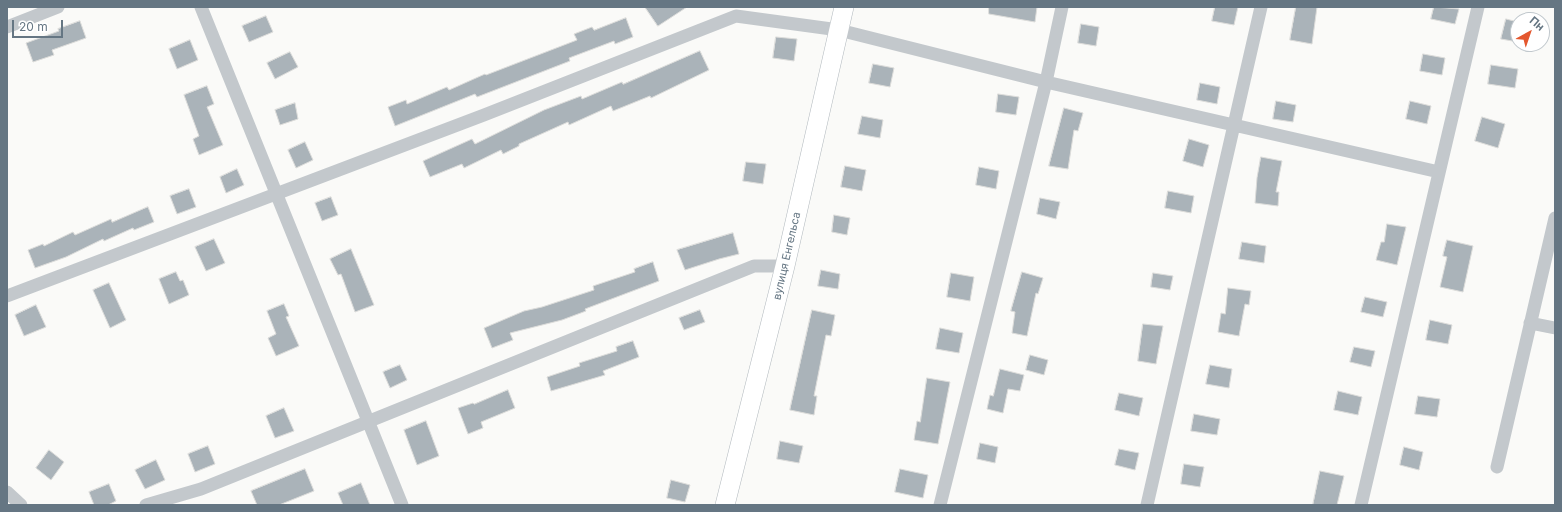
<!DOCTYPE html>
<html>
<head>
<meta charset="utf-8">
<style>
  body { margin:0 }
  #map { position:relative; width:1562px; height:512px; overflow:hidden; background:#fafaf8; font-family:Inter,sans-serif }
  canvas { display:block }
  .frame { position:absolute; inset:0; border:8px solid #657683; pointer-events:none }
  .north { position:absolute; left:1510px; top:12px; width:40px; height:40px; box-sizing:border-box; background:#fff; border:1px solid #c1c8cd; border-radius:50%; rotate:40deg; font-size:11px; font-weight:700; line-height:16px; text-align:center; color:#657683 }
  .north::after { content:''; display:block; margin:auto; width:14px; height:18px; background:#e4572e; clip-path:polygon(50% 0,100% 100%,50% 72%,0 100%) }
  .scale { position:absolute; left:12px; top:20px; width:51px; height:18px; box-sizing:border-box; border:2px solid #657683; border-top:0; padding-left:5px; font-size:12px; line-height:14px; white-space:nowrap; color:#657683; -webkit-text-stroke:3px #fff; paint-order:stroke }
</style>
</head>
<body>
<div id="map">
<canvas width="1562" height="512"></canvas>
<div class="frame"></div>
<div class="north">Пн</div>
<div class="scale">20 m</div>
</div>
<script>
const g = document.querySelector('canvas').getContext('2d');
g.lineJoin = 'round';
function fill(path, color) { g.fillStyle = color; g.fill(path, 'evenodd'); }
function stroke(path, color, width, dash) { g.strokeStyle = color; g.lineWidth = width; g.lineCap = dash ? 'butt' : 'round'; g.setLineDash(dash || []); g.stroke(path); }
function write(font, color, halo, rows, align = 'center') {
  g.font = font + ' Inter,sans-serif'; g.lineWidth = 4; g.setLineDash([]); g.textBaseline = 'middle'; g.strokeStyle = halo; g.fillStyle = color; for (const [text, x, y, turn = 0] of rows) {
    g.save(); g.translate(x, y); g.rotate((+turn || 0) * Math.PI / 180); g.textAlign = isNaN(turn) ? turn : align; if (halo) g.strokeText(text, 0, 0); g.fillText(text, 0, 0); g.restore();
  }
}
const building = new Path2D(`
  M 645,7 L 687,7 L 658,26 Z
  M 989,7 L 1037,7 L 1035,22 L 989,14 Z
  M 1215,7 L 1238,7 L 1234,25 L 1212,21 Z
  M 1296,7 L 1317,7 L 1312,44 L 1290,40 Z
  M 1434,7 L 1459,9 L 1455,24 L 1431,19 Z
  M 266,16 L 273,32 L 249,42 L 242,26 Z
  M 626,18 L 633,37 L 615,44 L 614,41 L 569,58 L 570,61 L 477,97 L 475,94 L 395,126 L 388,107 L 406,100 L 407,104 L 447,87 L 449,90 L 485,74 L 486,75 L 577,40 L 574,34 L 592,27 L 594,30 Z
  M 1506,19 L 1518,22 L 1518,42 L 1501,39 Z
  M 80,21 L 86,38 L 52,50 L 54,55 L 33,62 L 26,43 L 59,31 L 58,29 Z
  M 1081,24 L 1099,27 L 1096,46 L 1078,43 Z
  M 776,37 L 797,39 L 794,61 L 773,58 Z
  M 190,40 L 198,60 L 177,69 L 169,49 Z
  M 700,51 L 709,70 L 651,98 L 650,96 L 613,111 L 611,106 L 569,125 L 568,122 L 519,144 L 519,146 L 503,154 L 501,150 L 464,168 L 462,164 L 430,177 L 423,161 L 472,139 L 475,144 L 544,110 L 581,96 L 582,99 L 622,82 L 623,84 Z
  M 290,52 L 298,67 L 275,79 L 267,63 Z
  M 1423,54 L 1445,58 L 1442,75 L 1420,71 Z
  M 873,64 L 894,68 L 890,87 L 869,83 Z
  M 1491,65 L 1518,69 L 1515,88 L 1488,84 Z
  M 1200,83 L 1220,87 L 1217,104 L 1197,100 Z
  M 207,86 L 214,104 L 207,107 L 223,145 L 199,155 L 193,139 L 199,136 L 184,95 Z
  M 998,94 L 1019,97 L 1016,115 L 996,112 Z
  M 1276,101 L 1296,105 L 1293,122 L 1273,119 Z
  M 1410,101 L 1431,106 L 1427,124 L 1406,119 Z
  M 295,103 L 298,119 L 280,125 L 275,110 Z
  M 1064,108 L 1083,113 L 1078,131 L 1074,130 L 1068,169 L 1049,166 Z
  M 862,116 L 883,120 L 880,138 L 858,134 Z
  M 1482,117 L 1505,124 L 1498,148 L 1475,141 Z
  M 1189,139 L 1209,145 L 1203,167 L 1183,161 Z
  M 305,142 L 313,160 L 296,168 L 288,150 Z
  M 1261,157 L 1282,161 L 1276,192 L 1279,192 L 1278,206 L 1255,203 L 1257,178 Z
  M 746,162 L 766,164 L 763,184 L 743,181 Z
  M 845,166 L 866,170 L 862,191 L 841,187 Z
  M 979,167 L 999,171 L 996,189 L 976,185 Z
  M 237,169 L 244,185 L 226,193 L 220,177 Z
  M 189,189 L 196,207 L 177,214 L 170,196 Z
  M 1168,191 L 1194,196 L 1191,213 L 1165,208 Z
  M 331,197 L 338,215 L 322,221 L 315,203 Z
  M 1040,198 L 1060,202 L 1056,219 L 1037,214 Z
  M 148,207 L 154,222 L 134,230 L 133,228 L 104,241 L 103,239 L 66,257 L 35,268 L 28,250 L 43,244 L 44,246 L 73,232 L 75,235 L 111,219 L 112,222 Z
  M 834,215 L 850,218 L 847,235 L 832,232 Z
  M 1387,224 L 1406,227 L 1397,265 L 1376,260 L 1381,242 L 1384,242 Z
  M 733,233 L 739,254 L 719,259 L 685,270 L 677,250 Z
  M 214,239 L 225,263 L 206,271 L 195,247 Z
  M 1447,240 L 1473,246 L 1463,292 L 1440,287 L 1447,257 L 1443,256 Z
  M 1242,242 L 1266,246 L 1264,263 L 1239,259 Z
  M 351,249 L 374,305 L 355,312 L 341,274 L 338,275 L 330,259 Z
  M 653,262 L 659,281 L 585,309 L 586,311 L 562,320 L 510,333 L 513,340 L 492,348 L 484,328 L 524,311 L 542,307 L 594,290 L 593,286 L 635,272 L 634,269 Z
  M 821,270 L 840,274 L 838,289 L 818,286 Z
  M 176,272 L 180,281 L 183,280 L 189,295 L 169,304 L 159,279 Z
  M 1022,272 L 1043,278 L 1038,294 L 1036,293 L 1027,336 L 1012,333 L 1015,312 L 1011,311 Z
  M 951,273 L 974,277 L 970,301 L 947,297 Z
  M 1153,273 L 1173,276 L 1170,290 L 1151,287 Z
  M 109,283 L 126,320 L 110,328 L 93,290 Z
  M 1228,288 L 1251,291 L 1249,305 L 1245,304 L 1239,336 L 1218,332 L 1221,313 L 1225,314 Z
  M 1365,297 L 1387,302 L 1383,317 L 1361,312 Z
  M 284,304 L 289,316 L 286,317 L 299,346 L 276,356 L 268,338 L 276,334 L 267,311 Z
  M 36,305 L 46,327 L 24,336 L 15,315 Z
  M 700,310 L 705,322 L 684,330 L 679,318 Z
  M 812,310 L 835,315 L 831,336 L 826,335 L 814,396 L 817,396 L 814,415 L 790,410 Z
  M 1430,320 L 1452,325 L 1448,344 L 1426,340 Z
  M 1143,324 L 1163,326 L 1156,364 L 1138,361 Z
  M 940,328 L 963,333 L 959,353 L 936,349 Z
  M 633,341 L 639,357 L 603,371 L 605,375 L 551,391 L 547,377 L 580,366 L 579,363 L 617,351 L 616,347 Z
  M 1354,347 L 1375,351 L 1371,367 L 1350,362 Z
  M 1030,355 L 1048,360 L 1044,375 L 1026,370 Z
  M 400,365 L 407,380 L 390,388 L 383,372 Z
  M 1210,365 L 1232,369 L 1229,388 L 1206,384 Z
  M 1000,369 L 1024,375 L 1020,391 L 1008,389 L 1003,413 L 987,409 L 990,395 L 993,396 Z
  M 927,378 L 950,382 L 938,444 L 914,440 L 917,421 L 920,422 Z
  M 508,390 L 515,408 L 481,422 L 483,428 L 468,434 L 458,408 L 473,403 L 474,404 Z
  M 1338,391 L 1362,397 L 1358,415 L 1334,410 Z
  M 1119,393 L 1143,398 L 1139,416 L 1115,410 Z
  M 1418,396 L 1440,399 L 1437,417 L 1415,414 Z
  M 284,408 L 294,431 L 275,438 L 266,416 Z
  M 1194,414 L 1220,419 L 1217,435 L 1191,431 Z
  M 426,421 L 439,456 L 417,465 L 404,430 Z
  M 780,441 L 803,446 L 799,463 L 777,459 Z
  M 980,443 L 998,447 L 995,463 L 977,459 Z
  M 208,446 L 215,464 L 195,472 L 188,454 Z
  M 1404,447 L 1423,452 L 1419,470 L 1400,465 Z
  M 1119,449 L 1139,453 L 1135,470 L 1115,465 Z
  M 49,450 L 64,462 L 51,480 L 36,468 Z
  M 156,460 L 165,480 L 145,489 L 135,470 Z
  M 1184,464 L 1204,467 L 1200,487 L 1181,484 Z
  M 305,469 L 314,491 L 279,505 L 257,505 L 251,491 Z
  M 900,469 L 928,475 L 923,498 L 895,492 Z
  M 1320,471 L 1344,476 L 1337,505 L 1313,505 Z
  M 671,480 L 690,485 L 685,502 L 667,498 Z
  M 361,483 L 370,505 L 343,505 L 338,493 Z
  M 109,484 L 116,501 L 108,505 L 94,505 L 89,492 Z`);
fill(building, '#aab3b9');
stroke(building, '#dcdcda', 1);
const secondary = new Path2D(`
  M 725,505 L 785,266 L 844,7`);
stroke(secondary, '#b3babf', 20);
stroke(new Path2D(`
  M 201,7 L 402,505
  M 7,27 L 58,7
  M 7,296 L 484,115 L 736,16 L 839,30 L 1046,82 L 1439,172
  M 1530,323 L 1555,328
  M 1497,467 L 1555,218
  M 7,492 L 21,505
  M 146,505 L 201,489 L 754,266 L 785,266
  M 940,505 L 1046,82 L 1062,7
  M 1147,505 L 1261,7
  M 1361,505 L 1478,7`), '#c3c8cc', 13);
stroke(secondary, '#fff', 19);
write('11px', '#657683', '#fff', [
  ["вулиця Енгельса",787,256,-77]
]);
</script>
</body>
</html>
